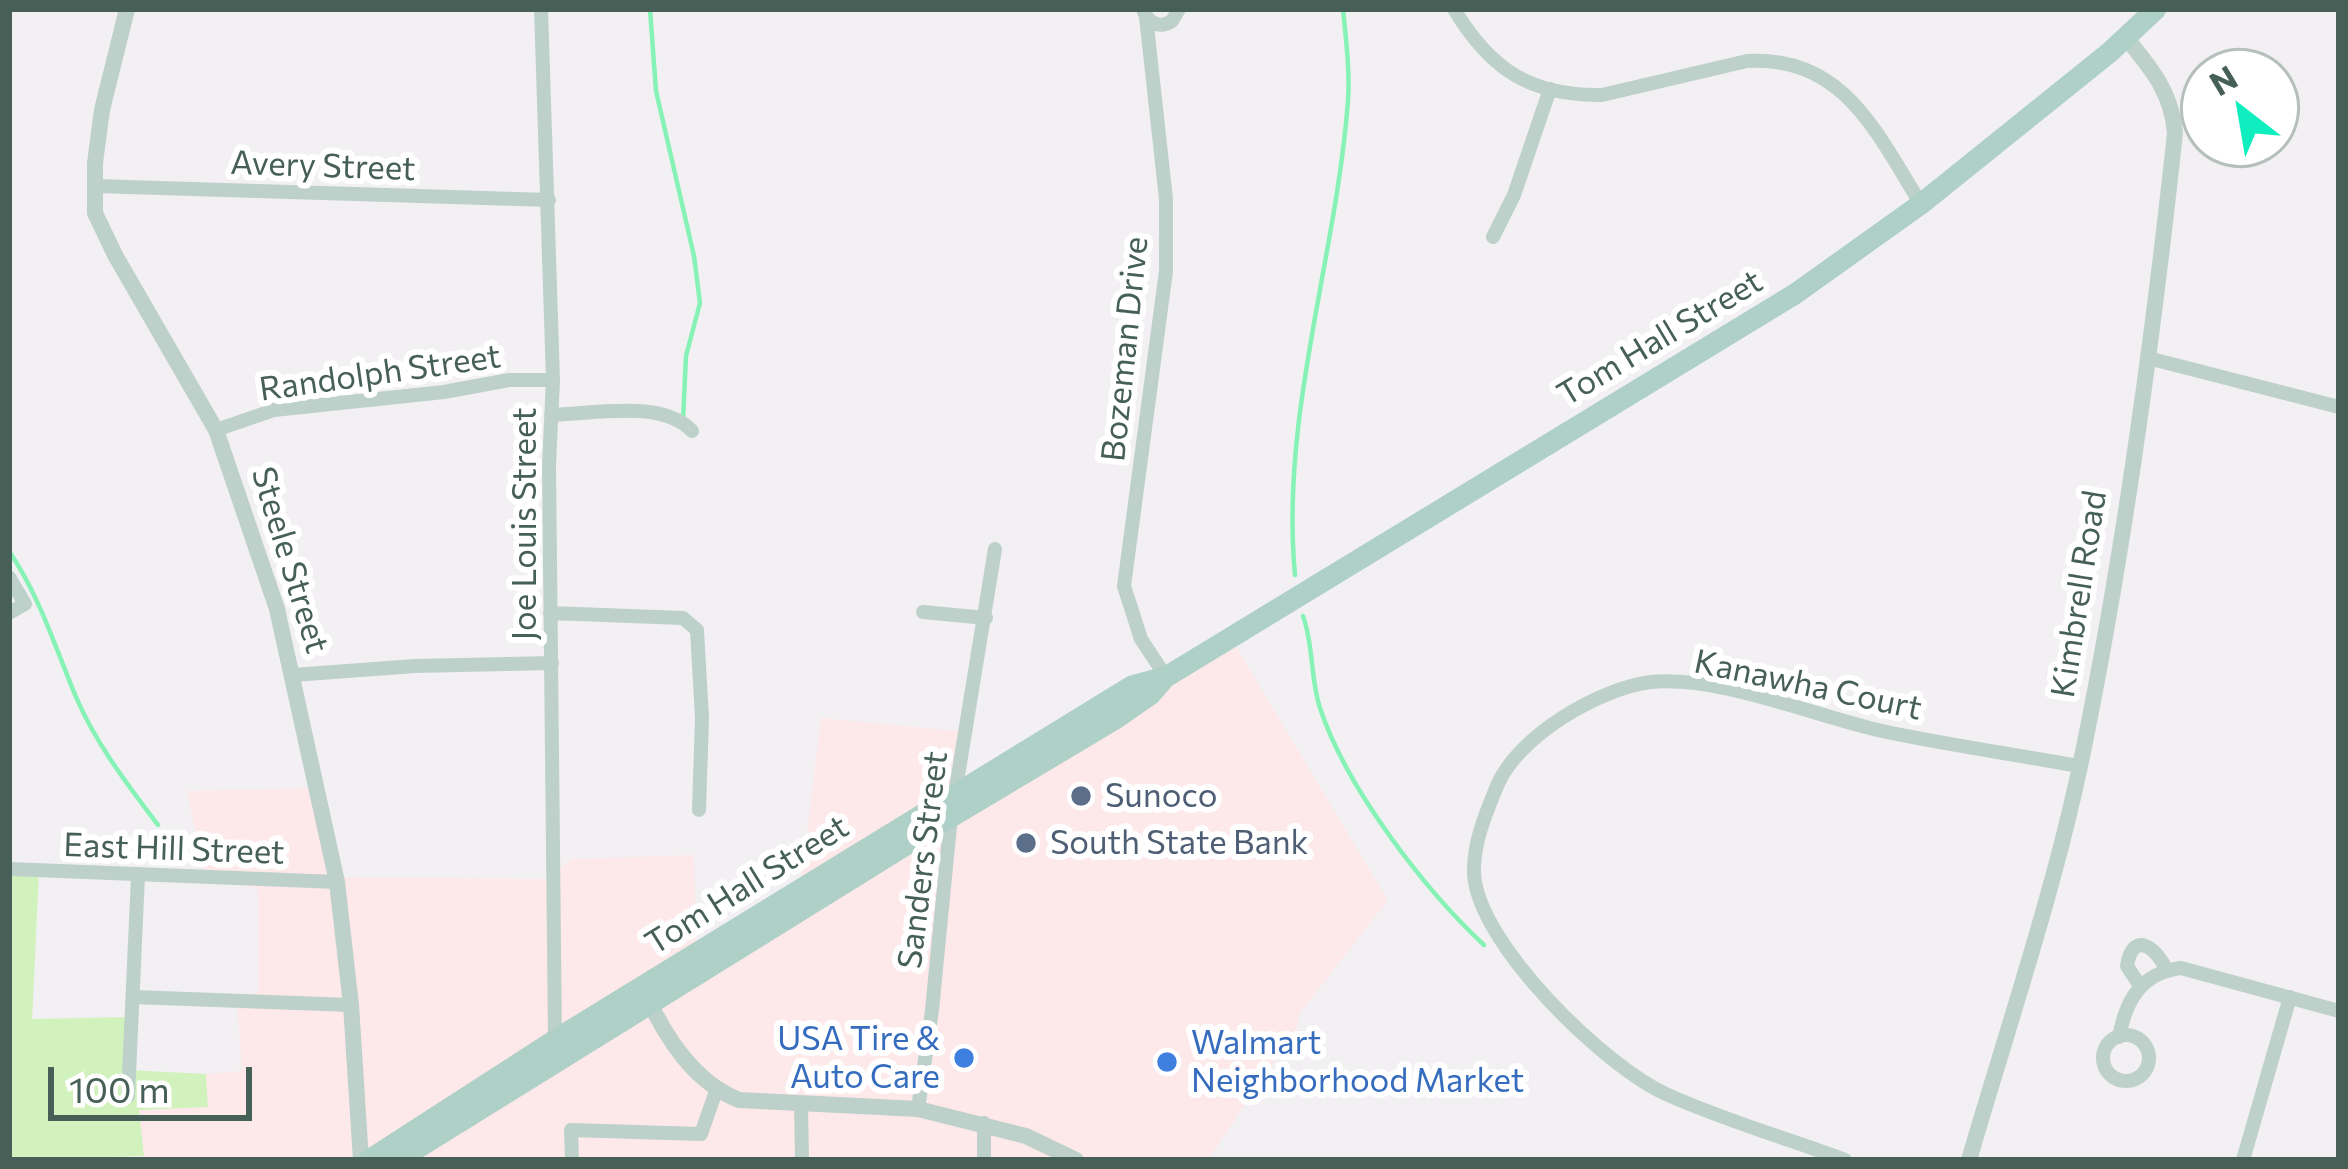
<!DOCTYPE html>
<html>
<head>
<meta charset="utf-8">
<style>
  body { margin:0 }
  #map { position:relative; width:2348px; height:1169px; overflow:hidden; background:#f2f0f2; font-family:Commissioner,sans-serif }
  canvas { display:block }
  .frame { position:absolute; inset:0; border:12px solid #465f57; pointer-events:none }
  .north { position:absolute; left:2180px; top:48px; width:120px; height:120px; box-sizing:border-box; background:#fff; border:3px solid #b5bfbc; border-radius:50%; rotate:329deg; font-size:33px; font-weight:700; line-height:48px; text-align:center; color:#465f57 }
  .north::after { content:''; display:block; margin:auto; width:42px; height:54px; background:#0eeebe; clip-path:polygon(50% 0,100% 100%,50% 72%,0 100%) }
  .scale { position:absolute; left:48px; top:1067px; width:204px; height:54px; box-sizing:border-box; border:6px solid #465f57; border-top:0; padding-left:15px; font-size:36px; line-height:42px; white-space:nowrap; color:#465f57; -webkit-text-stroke:9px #fff; paint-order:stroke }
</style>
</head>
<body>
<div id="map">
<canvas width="2348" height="1169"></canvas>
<div class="frame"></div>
<div class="north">N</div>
<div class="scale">100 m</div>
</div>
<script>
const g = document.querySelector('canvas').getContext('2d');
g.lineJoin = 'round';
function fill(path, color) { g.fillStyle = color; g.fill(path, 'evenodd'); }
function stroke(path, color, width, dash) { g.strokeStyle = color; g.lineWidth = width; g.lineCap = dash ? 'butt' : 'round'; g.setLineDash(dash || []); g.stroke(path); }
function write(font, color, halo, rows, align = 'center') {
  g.font = font + ' Commissioner,sans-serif'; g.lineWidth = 12; g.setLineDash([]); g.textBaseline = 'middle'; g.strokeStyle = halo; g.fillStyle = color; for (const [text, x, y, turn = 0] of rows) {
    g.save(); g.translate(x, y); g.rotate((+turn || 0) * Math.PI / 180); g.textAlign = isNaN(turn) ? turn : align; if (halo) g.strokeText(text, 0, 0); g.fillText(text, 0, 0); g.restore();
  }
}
fill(new Path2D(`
  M 1231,638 L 1388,900 L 1300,1013 L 1297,1027 L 1208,1160 L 79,1160 L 144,1156 L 139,1110 L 207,1107 L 206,1074 L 242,1071 L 237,1003 L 258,991 L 258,890 L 203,870 L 187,791 L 315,788 L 334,877 L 545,879 L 572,859 L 694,855 L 697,958 L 799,898 L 821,718 L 968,732 L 960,798 Z`), '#fde9ea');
fill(new Path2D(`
  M 9,871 L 39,873 L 32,1019 L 129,1017 L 127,1070 L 206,1074 L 208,1107 L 139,1110 L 144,1156 L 9,1160 Z`), '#d1f2bc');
stroke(new Path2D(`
  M 650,9 L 656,91 L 694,256 L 700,303 L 686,356 L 683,420
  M 9,551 C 40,597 55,647 76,697 C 96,744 128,785 158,825
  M 1295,575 C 1280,416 1336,259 1348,101 C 1350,71 1346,39 1343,9
  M 1303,616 C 1314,646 1310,678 1320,708 C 1346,787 1423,888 1484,945`), '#87f2b5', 4.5);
stroke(new Path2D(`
  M 541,9 L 553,380 L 549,465 L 555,1040
  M 1454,9 C 1490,69 1530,96 1602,95 L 1747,61 C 1844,55 1877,134 1921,204
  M 1144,12 C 1150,25 1161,28 1172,21 L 1179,9
  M 1146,17 L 1166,199 L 1166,271 L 1124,586 L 1141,639 L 1166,677
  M 95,186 L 549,200
  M 1493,237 L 1514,195 L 1550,89
  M 2148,358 L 2339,407
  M 551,415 C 593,414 662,399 692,431
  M 216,430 L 274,410 L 444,392 L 509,380 L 553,380
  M 9,577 L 25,604 L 9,613
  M 923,612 L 986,618
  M 550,613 L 683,618 L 697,630 L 702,718 L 699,810
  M 293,675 L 415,666 L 552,663
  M 955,794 L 995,549
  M 9,869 L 337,882
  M 2140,986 L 2127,966 C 2133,929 2157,948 2167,971
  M 133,997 L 351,1005
  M2103 1058a23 23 0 1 1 46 0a23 23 0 1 1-46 0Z
  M 2119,1037 C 2126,1000 2141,973 2181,968 L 2339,1011
  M 128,1096 L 138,876
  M 801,1103 L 802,1160
  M 918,1109 L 932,1010 L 951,816
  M 984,1123 L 984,1160
  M 572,1160 L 571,1130 L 701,1134 L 716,1091
  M 1845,1160 C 1786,1138 1723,1120 1666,1094 C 1604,1066 1477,943 1474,873 C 1473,843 1486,813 1497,786 C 1517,737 1599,688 1651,682 C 1719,675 1814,716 1882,731 C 1947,745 2014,754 2079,766
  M 2243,1160 L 2290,997`), '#bdd0ca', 14);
stroke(new Path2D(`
  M 127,9 L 102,110 L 95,163 L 95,213 L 115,255 L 216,430 L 277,609 L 337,882 L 351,1005 L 361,1160
  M 646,995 C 666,1038 694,1082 739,1100 L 918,1109 L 1026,1136 L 1076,1160
  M 1969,1160 C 2009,1023 2056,886 2084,747 C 2125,545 2153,338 2175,133 C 2172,93 2151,68 2127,39`), '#bdd0ca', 16);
stroke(new Path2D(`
  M 369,1160 L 555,1040 L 1132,686 L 1166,677 L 1795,294 L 1921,204 L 2110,52 L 2156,9
  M 384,1160 L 408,1154 L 951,817 L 1117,718 L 1150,695 L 1163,680`), '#aed0c7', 21);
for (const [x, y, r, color] of [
  [1081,796,12,"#5c6f8a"],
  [1026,843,12,"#5c6f8a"],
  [964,1058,12,"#3f7fe0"],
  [1167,1062,12,"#3f7fe0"]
]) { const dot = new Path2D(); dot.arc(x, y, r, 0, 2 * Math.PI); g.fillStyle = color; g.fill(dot); stroke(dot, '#fff', 4.5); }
write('33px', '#465f57', '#fff', [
  ["Avery Street",323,166,2],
  ["Tom Hall Street",1660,338,-31],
  ["Bozeman Drive",1125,349,-84],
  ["Randolph Street",380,373,-8],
  ["Joe Louis Street",525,524,-90],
  ["Steele Street",290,560,73],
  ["Kimbrell Road",2079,594,-81],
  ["Kanawha Court",1808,685,12],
  ["East Hill Street",174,849,2],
  ["Sanders Street",923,860,-83],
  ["Tom Hall Street",747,885,-32]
]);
write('33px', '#4e5e75', '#fff', [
  ["Sunoco",1105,796],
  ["South State Bank",1050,843]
], 'left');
write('33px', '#366cbe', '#fff', [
  ["USA Tire &",940,1039],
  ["Auto Care",940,1077],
  ["Walmart",1191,1043,"left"],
  ["Neighborhood Market",1191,1081,"left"]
], 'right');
</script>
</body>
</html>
